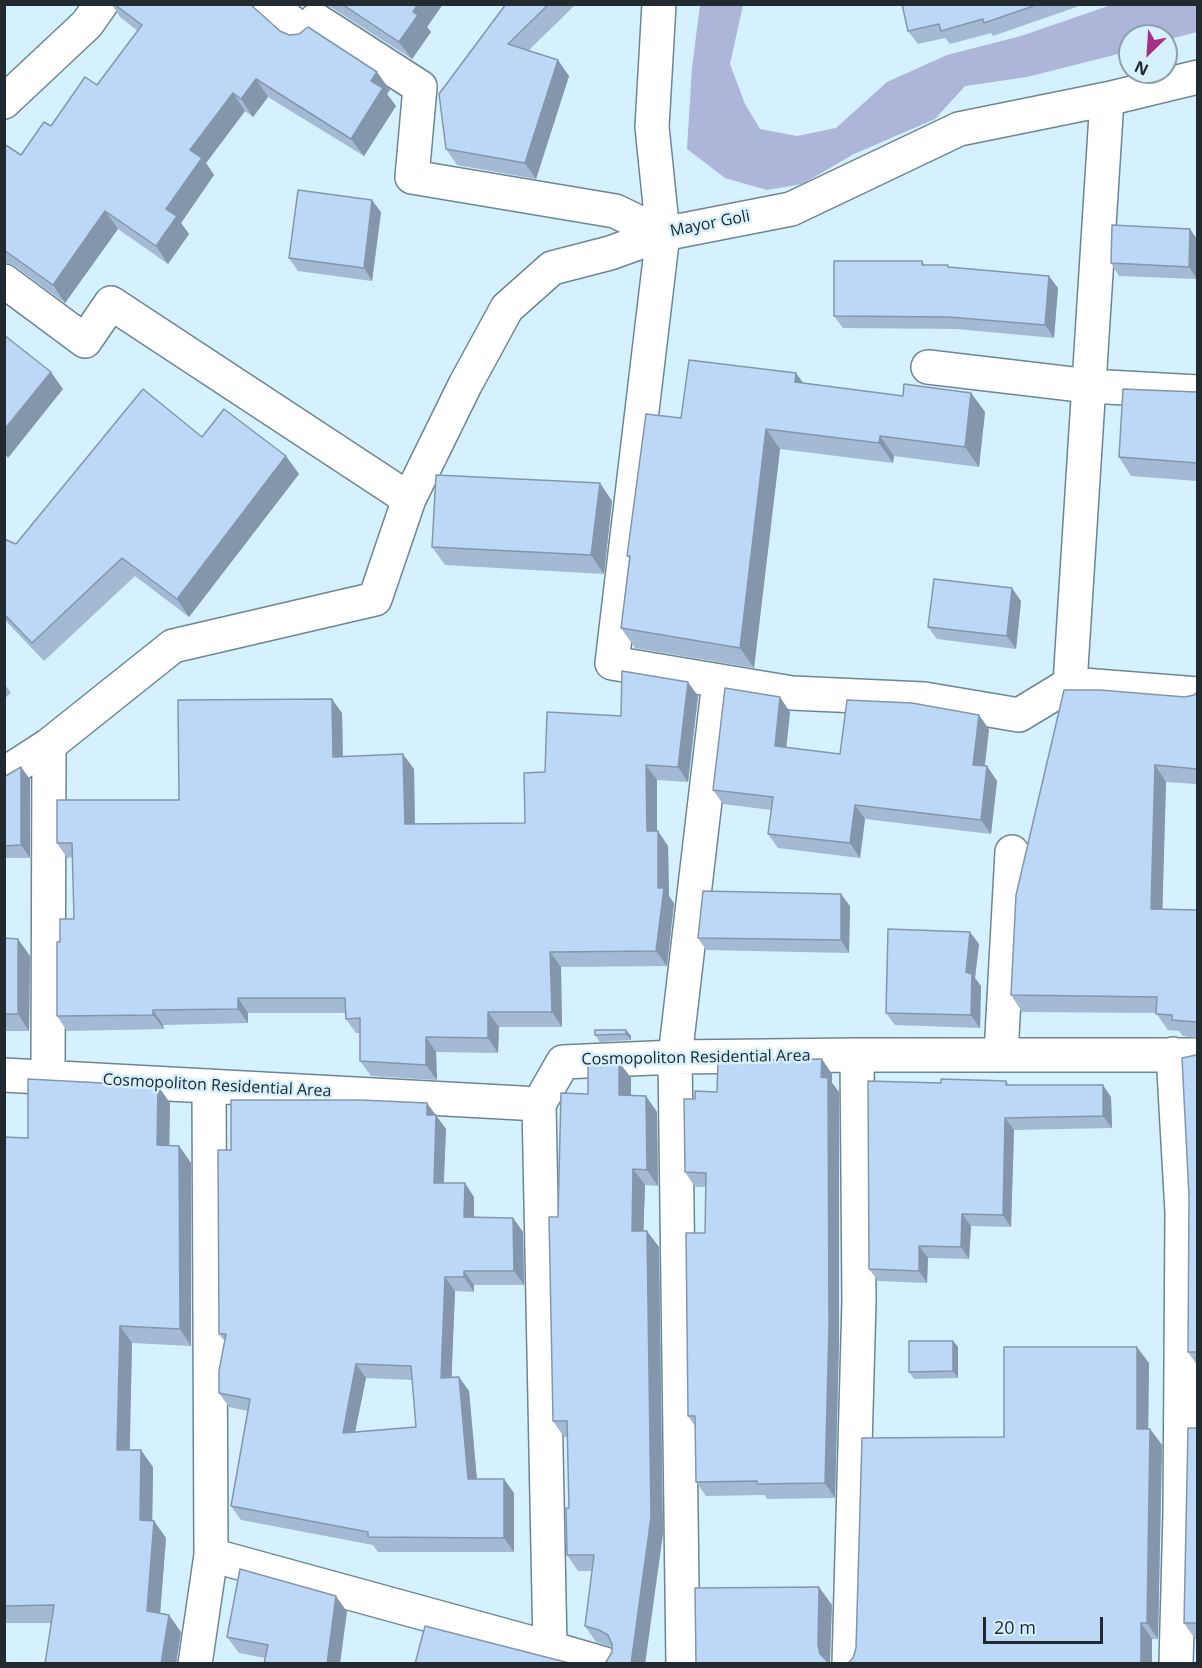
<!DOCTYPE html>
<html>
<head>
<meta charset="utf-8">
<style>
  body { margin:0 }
  #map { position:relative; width:1202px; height:1668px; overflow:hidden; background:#d5f0fe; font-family:"Open Sans",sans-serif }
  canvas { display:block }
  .frame { position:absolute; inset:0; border:6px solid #202a2f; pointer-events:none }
  .north { position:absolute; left:1118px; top:24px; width:60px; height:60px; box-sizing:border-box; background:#d5f0fe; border:2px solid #8da1ab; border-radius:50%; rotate:205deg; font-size:16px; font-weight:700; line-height:24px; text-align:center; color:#202a2f }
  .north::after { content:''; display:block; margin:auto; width:21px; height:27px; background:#a62e85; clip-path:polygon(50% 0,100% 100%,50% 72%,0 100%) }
  .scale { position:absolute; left:983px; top:1617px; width:120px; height:27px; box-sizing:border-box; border:3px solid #202a2f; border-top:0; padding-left:8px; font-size:18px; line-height:21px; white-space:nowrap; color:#202a2f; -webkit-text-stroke:4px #d5f0fe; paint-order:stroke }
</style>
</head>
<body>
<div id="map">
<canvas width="1202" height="1668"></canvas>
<div class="frame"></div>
<div class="north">N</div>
<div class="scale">20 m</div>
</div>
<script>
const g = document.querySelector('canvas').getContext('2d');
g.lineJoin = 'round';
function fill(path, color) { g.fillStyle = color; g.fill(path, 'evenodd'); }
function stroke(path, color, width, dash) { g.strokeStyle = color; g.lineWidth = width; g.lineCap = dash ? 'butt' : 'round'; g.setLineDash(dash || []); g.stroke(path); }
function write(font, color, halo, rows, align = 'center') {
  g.font = font + ' "Open Sans",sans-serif'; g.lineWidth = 5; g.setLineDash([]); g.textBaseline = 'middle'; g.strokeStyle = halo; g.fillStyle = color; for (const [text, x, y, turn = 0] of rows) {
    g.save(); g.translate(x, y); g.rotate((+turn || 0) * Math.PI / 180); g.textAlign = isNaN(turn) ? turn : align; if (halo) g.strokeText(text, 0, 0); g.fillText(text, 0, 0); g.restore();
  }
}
fill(new Path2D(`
  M 700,5 L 743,5 L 730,64 L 745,104 L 760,129 L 797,136 L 836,128 L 887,82 L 947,55 L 1021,36 L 1111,5 L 1197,5 L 1197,32 L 1166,40 L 1166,36 L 1130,36 L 1130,51 L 1027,77 L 965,86 L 935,119 L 854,154 L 802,184 L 767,190 L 725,178 L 687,149 L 692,68 Z`), '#adb5d9');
const minor = new Path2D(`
  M 270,4 L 305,34 L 316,20 L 420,87 L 412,177 L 615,211 L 663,234 L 791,209 L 959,129 L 1107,99 L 1198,77
  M 659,4 L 652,127 L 663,234 L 612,663 L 792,693 L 924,699 L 1019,715 L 1070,684 L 1198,694
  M 4,102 L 87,24 L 101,4
  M 4,281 L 85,341 L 111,303 L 409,499
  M 928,367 L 1089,386 L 1198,392
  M 1070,684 L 1107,99
  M 4,774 L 49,745 L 173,646 L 375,599 L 409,499 L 465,385 L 507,308 L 552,268 L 610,253 L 663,234
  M 1001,1054 L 1012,852
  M 1173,1054 L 1182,1212 L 1180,1513 L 1176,1664
  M 4,1075 L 539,1104 L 563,1062 L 675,1057 L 857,1055 L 1198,1055
  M 48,1077 L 49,745
  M 211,1555 L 550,1648 L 539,1104
  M 550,1648 L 605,1664
  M 195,1664 L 211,1555 L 209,1086
  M 683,1664 L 675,1057 L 719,681
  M 849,1664 L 859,1301 L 857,1055`);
stroke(minor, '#6d8693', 36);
stroke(minor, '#fff', 33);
fill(new Path2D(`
  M 111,4 L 252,4 L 252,6 L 280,31 L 390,90 L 387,94 L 396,106 L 364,156 L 268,97 L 253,117 L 245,111 L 206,163 L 214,175 L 181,223 L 189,234 L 168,264 L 118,229 L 65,303 L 15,266 L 7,263 L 4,263 L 4,144 L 21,155 L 51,126 L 97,85 L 138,31 L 121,18 Z
  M 326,4 L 443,4 L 427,27 L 431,32 L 412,59 Z
  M 501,4 L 576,4 L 528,51 L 569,76 L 536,179 L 457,165 L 446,149 L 504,7 Z
  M 902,4 L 1085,4 L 993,36 L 991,33 L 950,44 L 945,38 L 918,44 L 908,31 Z
  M 381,212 L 372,281 L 298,271 L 289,258 Z
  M 1197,239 L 1197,279 L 1119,276 L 1111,263 Z
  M 922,261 L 925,265 L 950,267 L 1058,288 L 1054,338 L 957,329 L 843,328 L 834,316 Z
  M 804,383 L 903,396 L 971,393 L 985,412 L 979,467 L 894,456 L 893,463 L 780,449 L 754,668 L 635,648 L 621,628 L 629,558 L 627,556 L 681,418 Z
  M 1197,392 L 1197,481 L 1131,476 L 1119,457 Z
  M 202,437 L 299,474 L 189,617 L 135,576 L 44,661 L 4,619 L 4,539 L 16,544 Z
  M 612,501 L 604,574 L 445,565 L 432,547 Z
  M 1021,601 L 1016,649 L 937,639 L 928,627 Z
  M 4,683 L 11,693 L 4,699 Z
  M 1197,692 L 1197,784 L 1166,782 L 1162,909 L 1197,910 L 1197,1038 L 1183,1036 L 1179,1031 L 1168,1030 L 1156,1013 L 1022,1012 L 1011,995 L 1185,697 L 1194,695 Z
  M 698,696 L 688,782 L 657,780 L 657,831 L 668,846 L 669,896 L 674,903 L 667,966 L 561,967 L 562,1027 L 499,1027 L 498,1053 L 436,1052 L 437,1080 L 371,1076 L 360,1061 L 360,1033 L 356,1033 L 346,1019 L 345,1013 L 248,1013 L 248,1023 L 163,1025 L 164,1029 L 67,1031 L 57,1016 L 60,942 L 74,919 L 73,857 L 67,858 L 57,843 L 179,800 L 342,713 L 343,757 L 414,769 L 415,824 L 525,823 L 545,772 L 621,716 Z
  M 790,712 L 786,747 L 840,754 L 989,729 L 985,766 L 997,781 L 991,834 L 865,819 L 860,858 L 778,848 L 768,834 L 771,810 L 723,804 L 713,790 Z
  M 4,777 L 30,779 L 30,858 L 4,858 Z
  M 850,906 L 849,953 L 706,950 L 698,938 Z
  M 4,938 L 30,956 L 29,1031 L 4,1031 Z
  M 979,944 L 975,978 L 981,986 L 980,1028 L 895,1025 L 886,1013 Z
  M 626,1030 L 631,1036 L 631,1040 L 600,1042 L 595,1035 Z
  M 1197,1053 L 1197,1365 L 1188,1352 L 1196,1055 Z
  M 619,1062 L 631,1078 L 631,1095 L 657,1112 L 658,1186 L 645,1185 L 643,1231 L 659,1247 L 663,1533 L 645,1664 L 603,1664 L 606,1662 L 612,1652 L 612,1647 L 596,1642 L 585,1626 L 592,1571 L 578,1571 L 567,1555 L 569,1508 L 568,1437 L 564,1437 L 553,1421 L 558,1217 L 588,1094 Z
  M 832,1074 L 832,1083 L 839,1092 L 839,1342 L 835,1498 L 767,1499 L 765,1495 L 706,1496 L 696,1482 L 695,1426 L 688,1416 L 705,1233 L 706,1187 L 695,1187 L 685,1172 L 717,1092 Z
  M 1006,1081 L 1009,1085 L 1111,1097 L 1112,1128 L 1014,1130 L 1011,1227 L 971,1226 L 969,1259 L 928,1258 L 927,1283 L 878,1281 L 869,1269 L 941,1083 Z
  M 158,1086 L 170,1103 L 169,1146 L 179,1146 L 191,1163 L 191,1346 L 132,1343 L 130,1450 L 153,1467 L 152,1521 L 154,1521 L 166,1538 L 160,1613 L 181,1632 L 176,1664 L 45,1664 L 51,1623 L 4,1623 L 4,1137 L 28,1138 Z
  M 435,1115 L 446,1129 L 444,1183 L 474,1197 L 474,1218 L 513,1218 L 523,1232 L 524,1285 L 474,1285 L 474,1292 L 455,1291 L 451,1378 L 469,1391 L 477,1479 L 514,1493 L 514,1552 L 378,1552 L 373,1545 L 241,1520 L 231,1506 L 248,1411 L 229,1407 L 219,1393 L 225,1342 L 219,1334 L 231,1150 ZM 366,1378 L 412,1380 L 416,1427 L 355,1432 Z
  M 953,1341 L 958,1347 L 958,1378 L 914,1379 L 909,1372 Z
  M 1149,1363 L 1148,1429 L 1150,1429 L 1162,1445 L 1158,1639 L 1152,1639 L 1152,1664 L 847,1664 L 853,1658 L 1004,1437 Z
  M 1197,1428 L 1197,1639 L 1195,1639 L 1184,1623 Z
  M 347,1612 L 265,1658 L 239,1653 L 227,1637 Z`), '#a3b9d4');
fill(new Path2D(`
  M 418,4 L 443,4 L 427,27 L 431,32 L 412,59 L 399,42 L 413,12 Z
  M 558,60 L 569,76 L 536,179 L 525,163 Z
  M 377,72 L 390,90 L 387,94 L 396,106 L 364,156 L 351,139 L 371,81 Z
  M 256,79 L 268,97 L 253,117 L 241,99 Z
  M 233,93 L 245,111 L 206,163 L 214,175 L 181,223 L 189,234 L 168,264 L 156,246 L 166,209 L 190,150 Z
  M 372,200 L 381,212 L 372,281 L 364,268 Z
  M 105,211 L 118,229 L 65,303 L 53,285 Z
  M 1190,229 L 1197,239 L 1197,279 L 1189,267 Z
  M 1049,276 L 1058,288 L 1054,338 L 1045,325 Z
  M 51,372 L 63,389 L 8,458 L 4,453 L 4,430 Z
  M 796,373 L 810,392 L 795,382 Z
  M 971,393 L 985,412 L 979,467 L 965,447 Z
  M 766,429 L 780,449 L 754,668 L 740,648 Z
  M 880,436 L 894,456 L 893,463 L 879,443 Z
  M 286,456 L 299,474 L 189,617 L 177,599 Z
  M 600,483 L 612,501 L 604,574 L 591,555 Z
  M 1012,588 L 1021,601 L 1016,649 L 1007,636 Z
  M 688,682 L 698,696 L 688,782 L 678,767 Z
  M 780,697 L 790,712 L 785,760 L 775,746 Z
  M 332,699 L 342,713 L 343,772 L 333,757 Z
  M 979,715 L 989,729 L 983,779 L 973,765 Z
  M 403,754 L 414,769 L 415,839 L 405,824 Z
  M 646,765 L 657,780 L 657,846 L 647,831 Z
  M 1155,765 L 1166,782 L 1162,925 L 1151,909 Z
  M 987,766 L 997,781 L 991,834 L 981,820 Z
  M 21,767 L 30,779 L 30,858 L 21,845 Z
  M 855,805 L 865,819 L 860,858 L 850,843 Z
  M 658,831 L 668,846 L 669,896 L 674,903 L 667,966 L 656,951 L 658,888 Z
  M 841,894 L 850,906 L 849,953 L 841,940 Z
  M 970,932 L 979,944 L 975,978 L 981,986 L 980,1028 L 971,1015 L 966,972 Z
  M 18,939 L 30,956 L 29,1031 L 18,1014 Z
  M 550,952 L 561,967 L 562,1027 L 552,1012 Z
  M 238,998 L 248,1013 L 248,1023 L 238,1009 Z
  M 153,1010 L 163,1025 L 164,1029 L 153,1015 Z
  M 488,1012 L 499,1027 L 498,1053 L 488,1038 Z
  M 626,1030 L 631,1036 L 631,1040 L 626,1034 Z
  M 426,1037 L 436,1052 L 437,1080 L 426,1065 Z
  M 822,1059 L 832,1074 L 832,1083 L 839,1092 L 839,1342 L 835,1498 L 825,1483 Z
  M 619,1062 L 631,1078 L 631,1111 L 619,1095 Z
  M 1103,1085 L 1111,1097 L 1112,1128 L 1103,1116 Z
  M 158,1086 L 170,1103 L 169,1162 L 157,1145 Z
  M 646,1096 L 657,1112 L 658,1186 L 647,1170 Z
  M 427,1103 L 446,1129 L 443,1197 L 434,1183 L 427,1115 Z
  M 1005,1118 L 1014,1130 L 1011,1227 L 1003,1215 Z
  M 179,1146 L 191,1163 L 191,1346 L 180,1329 Z
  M 633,1169 L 645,1185 L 643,1247 L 632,1231 Z
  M 465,1183 L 474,1197 L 474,1232 L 464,1217 Z
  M 962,1214 L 971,1226 L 969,1259 L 961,1247 Z
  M 513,1218 L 523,1232 L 524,1285 L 514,1271 Z
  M 647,1231 L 659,1247 L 663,1533 L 645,1664 L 631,1664 Z
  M 919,1246 L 928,1258 L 927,1283 L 919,1271 Z
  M 464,1271 L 474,1285 L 474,1292 L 464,1277 Z
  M 445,1277 L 455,1291 L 451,1393 L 441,1378 Z
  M 120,1326 L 132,1343 L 129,1466 L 117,1450 Z
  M 953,1341 L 958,1347 L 958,1378 L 953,1371 Z
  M 1137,1347 L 1149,1363 L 1148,1445 L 1137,1429 Z
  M 356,1364 L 366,1378 L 352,1447 L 343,1433 Z
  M 459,1377 L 469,1391 L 478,1493 L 468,1479 Z
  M 1150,1429 L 1162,1445 L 1158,1639 L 1147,1623 Z
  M 141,1450 L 153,1467 L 152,1537 L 140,1520 Z
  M 504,1479 L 514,1493 L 514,1552 L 504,1538 Z
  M 154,1521 L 166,1538 L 159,1628 L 147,1611 Z
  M 819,1587 L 832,1605 L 830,1663 L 826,1664 L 820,1654 L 818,1645 Z
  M 336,1596 L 347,1612 L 340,1664 L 327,1664 Z
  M 169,1615 L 181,1632 L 176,1664 L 161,1664 Z
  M 1141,1623 L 1152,1639 L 1152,1664 L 1141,1664 Z`), '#8496ac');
const building = new Path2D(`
  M 114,4 L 250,4 L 280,31 L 289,35 L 299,34 L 308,27 L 377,72 L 371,81 L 383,88 L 351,139 L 256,79 L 241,99 L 233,93 L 190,150 L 202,158 L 166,209 L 177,216 L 156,246 L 105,211 L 53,285 L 4,250 L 4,144 L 21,155 L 44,122 L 51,126 L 85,77 L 97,85 L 142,25 Z
  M 342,4 L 418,4 L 413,12 L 418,15 L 399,42 Z
  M 506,4 L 549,4 L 508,44 L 558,60 L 525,163 L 446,149 L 439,94 Z
  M 902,4 L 1039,4 L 984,23 L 983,19 L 941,31 L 939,24 L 908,31 Z
  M 298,190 L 372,200 L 364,268 L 289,258 Z
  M 1112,225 L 1190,229 L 1189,267 L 1111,263 Z
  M 834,261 L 922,261 L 922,265 L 948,265 L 948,267 L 1049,276 L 1045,325 L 948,317 L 834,316 Z
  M 4,335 L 51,372 L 4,430 Z
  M 689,360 L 796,373 L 795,382 L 903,396 L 904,384 L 971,393 L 965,447 L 880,436 L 879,443 L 766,429 L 740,648 L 621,628 L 630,556 L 627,556 L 646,414 L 681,418 Z
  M 143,389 L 202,437 L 224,409 L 286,456 L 177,599 L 122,558 L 32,643 L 4,614 L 4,539 L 16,544 Z
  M 1123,389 L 1197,392 L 1197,463 L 1119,457 Z
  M 436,475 L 600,483 L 591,555 L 432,547 Z
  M 934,579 L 1012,588 L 1007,636 L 928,627 Z
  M 622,671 L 688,682 L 678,767 L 646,765 L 647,831 L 658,831 L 658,888 L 664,888 L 656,951 L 550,952 L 552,1012 L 488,1012 L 488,1038 L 426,1037 L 426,1065 L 360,1061 L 360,1018 L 346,1019 L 345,998 L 238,998 L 238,1009 L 153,1010 L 153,1015 L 57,1016 L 57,942 L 60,942 L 60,919 L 74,919 L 72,843 L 57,843 L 57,800 L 179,800 L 178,700 L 332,699 L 333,757 L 403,754 L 405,824 L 525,823 L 524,773 L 545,772 L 547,712 L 621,716 Z
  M 725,688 L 780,697 L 775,746 L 840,754 L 847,700 L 912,703 L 979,715 L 973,765 L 987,766 L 981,820 L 855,805 L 850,843 L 768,834 L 773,797 L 713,790 Z
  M 1064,690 L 1100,690 L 1185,697 L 1194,695 L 1197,692 L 1197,769 L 1155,765 L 1151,909 L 1197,910 L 1197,1024 L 1196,1022 L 1172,1020 L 1172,1015 L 1156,1014 L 1157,997 L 1011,995 L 1016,895 Z
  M 21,767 L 21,845 L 4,846 L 4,777 Z
  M 703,891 L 841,894 L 841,940 L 698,938 Z
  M 888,929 L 970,932 L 966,972 L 972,974 L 971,1015 L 886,1013 Z
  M 4,938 L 18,939 L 18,1014 L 4,1014 Z
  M 595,1030 L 626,1030 L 626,1034 L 595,1035 Z
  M 1197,1053 L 1197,1352 L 1188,1352 L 1189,1196 L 1182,1058 L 1196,1055 Z
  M 822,1059 L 821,1077 L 828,1078 L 829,1327 L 825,1483 L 757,1484 L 757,1481 L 696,1482 L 695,1416 L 688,1416 L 686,1233 L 705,1233 L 706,1173 L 685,1172 L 684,1099 L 695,1099 L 695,1091 L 717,1092 L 718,1061 Z
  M 619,1062 L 619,1095 L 646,1096 L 647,1170 L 633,1169 L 632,1231 L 647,1231 L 651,1517 L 631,1664 L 603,1664 L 606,1662 L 612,1652 L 612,1644 L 608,1635 L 599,1630 L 585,1626 L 594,1555 L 567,1555 L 566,1508 L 569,1508 L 567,1421 L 553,1421 L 549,1217 L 558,1217 L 561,1093 L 588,1094 L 588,1063 Z
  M 28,1079 L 158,1086 L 157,1145 L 179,1146 L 180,1329 L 120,1326 L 117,1450 L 141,1450 L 140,1520 L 154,1521 L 147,1611 L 169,1615 L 161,1664 L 45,1664 L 54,1605 L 4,1606 L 4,1137 L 28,1138 Z
  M 941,1079 L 1006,1081 L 1006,1085 L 1103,1085 L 1103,1116 L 1005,1118 L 1003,1215 L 962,1214 L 961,1247 L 919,1246 L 919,1271 L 869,1269 L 868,1081 L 941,1083 Z
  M 231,1100 L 361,1100 L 427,1103 L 427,1115 L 436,1115 L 434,1183 L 465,1183 L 464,1217 L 513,1218 L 514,1271 L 464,1271 L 464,1277 L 445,1277 L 441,1378 L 459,1377 L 468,1479 L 504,1479 L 504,1538 L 368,1537 L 368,1532 L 231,1506 L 250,1399 L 219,1393 L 219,1371 L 226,1334 L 219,1334 L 218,1150 L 231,1150 ZM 356,1364 L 411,1366 L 416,1427 L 343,1433 Z
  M 909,1341 L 953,1341 L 953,1371 L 909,1372 Z
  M 1004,1347 L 1137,1347 L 1137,1429 L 1150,1429 L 1147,1623 L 1141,1623 L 1141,1664 L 847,1664 L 853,1658 L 856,1648 L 862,1438 L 1004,1437 Z
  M 1188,1428 L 1197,1428 L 1197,1623 L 1184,1623 Z
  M 240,1569 L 336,1596 L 327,1664 L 264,1664 L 268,1645 L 227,1637 Z
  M 819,1587 L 818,1645 L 820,1654 L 828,1662 L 828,1664 L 696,1664 L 695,1588 Z
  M 425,1626 L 573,1664 L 415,1664 Z`);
fill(building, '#bdd7f6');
stroke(building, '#8496ac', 1.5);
write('16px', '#202a2f', '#d5f0fe', [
  ["Mayor Goli",710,224,-11],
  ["Cosmopoliton Residential Area",696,1058,-1],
  ["Cosmopoliton Residential Area",217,1086,3]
]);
</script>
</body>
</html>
